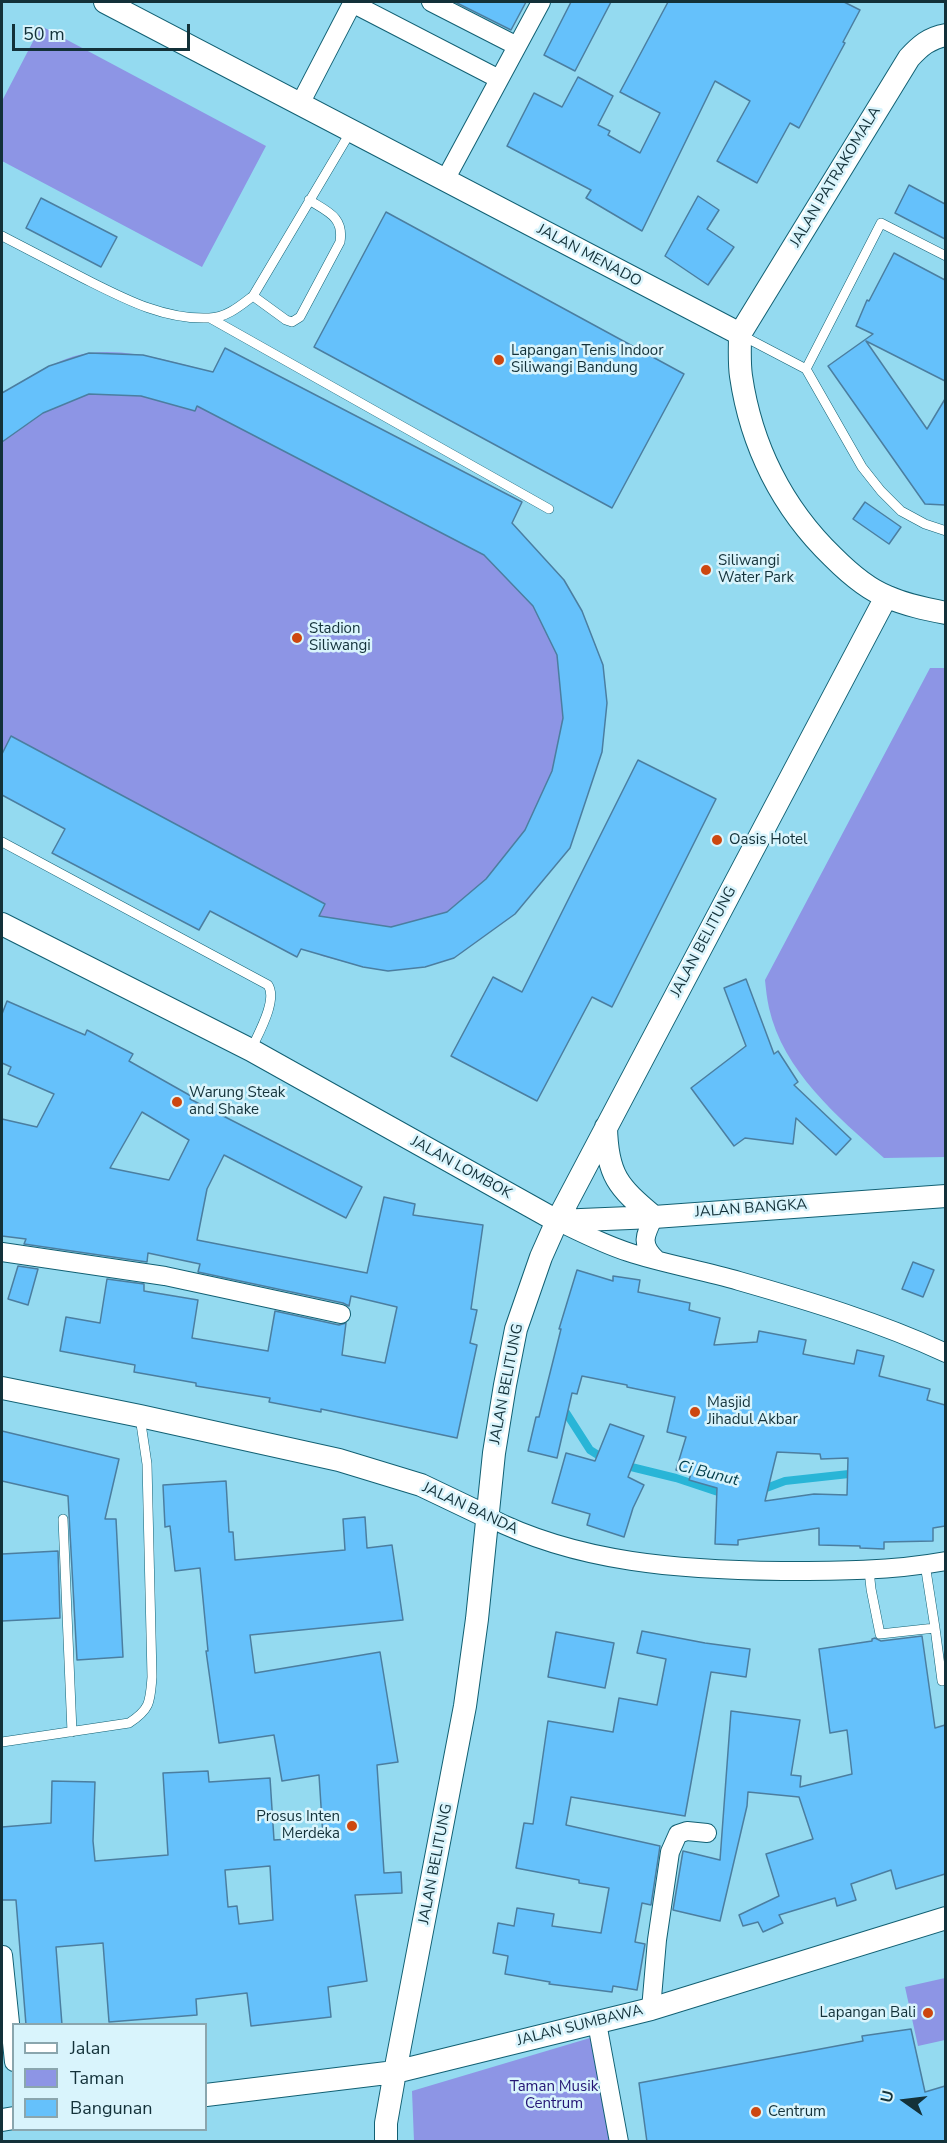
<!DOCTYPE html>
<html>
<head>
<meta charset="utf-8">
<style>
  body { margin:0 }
  #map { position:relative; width:947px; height:2143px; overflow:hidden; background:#94daf0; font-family:"Nunito Sans",sans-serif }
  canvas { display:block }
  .frame { position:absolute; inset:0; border:3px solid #133139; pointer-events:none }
  .legend { position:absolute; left:12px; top:2023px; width:195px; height:108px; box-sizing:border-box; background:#d9f4fc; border:2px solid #8aa6ae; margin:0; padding:8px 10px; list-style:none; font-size:18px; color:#133139 }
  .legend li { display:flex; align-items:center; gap:12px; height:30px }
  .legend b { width:30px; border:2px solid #8aa6ae }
  .north { position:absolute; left:875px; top:2071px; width:60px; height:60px; -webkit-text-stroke:4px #d9f4fc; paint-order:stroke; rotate:284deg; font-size:16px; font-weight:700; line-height:24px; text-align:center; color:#133139 }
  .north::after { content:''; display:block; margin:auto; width:21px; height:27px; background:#133139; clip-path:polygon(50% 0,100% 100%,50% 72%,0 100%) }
  .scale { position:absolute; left:12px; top:24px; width:178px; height:27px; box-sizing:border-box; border:3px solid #133139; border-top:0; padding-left:8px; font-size:18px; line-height:21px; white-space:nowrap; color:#133139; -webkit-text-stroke:4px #d9f4fc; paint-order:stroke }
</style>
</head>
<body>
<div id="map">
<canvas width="947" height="2143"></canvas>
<div class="frame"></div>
<ul class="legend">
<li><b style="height:8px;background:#fff"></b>Jalan</li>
<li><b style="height:16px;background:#8d95e5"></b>Taman</li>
<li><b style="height:16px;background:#65c1fb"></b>Bangunan</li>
</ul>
<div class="north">U</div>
<div class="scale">50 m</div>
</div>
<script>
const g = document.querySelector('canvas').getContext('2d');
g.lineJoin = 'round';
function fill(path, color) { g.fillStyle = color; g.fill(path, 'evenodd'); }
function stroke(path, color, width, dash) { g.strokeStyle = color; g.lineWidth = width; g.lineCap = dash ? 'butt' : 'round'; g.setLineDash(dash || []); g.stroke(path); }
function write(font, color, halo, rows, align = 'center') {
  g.font = font + ' "Nunito Sans",sans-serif'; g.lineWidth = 5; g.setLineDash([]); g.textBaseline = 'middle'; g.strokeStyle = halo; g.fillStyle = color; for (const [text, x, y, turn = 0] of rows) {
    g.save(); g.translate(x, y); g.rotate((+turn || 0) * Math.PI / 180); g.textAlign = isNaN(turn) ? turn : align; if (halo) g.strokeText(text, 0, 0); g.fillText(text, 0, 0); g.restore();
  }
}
fill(new Path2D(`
  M 41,26 L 266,146 L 202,267 L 2,161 L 2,101 Z
  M 225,348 L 522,502 L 512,523 L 564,581 L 582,611 L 603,665 L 607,703 L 602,752 L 586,799 L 568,845 L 515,914 L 454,958 L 425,967 L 388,971 L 363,967 L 322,956 L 303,946 L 297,957 L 210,911 L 199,930 L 52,853 L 65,829 L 2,795 L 2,393 C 26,379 61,356 90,353 C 130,348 174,362 213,372 Z
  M 930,668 L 946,668 L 945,1157 L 884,1158 C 838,1117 783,1071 769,1008 C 767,999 766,990 765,980 Z
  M 945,1978 L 945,2040 L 918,2046 L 905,1987 Z
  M 590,2038 L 610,2141 L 414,2141 L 412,2091 Z`), '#8d95e5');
stroke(new Path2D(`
  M 563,1408 L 590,1450 L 606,1460
  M 623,1465 L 676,1478 L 727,1495
  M 761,1490 L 785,1481 L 858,1473`), '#29b5d7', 8);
const building = new Path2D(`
  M 455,2 L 526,2 L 511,30 Z
  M 571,2 L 611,2 L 575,71 L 544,55 Z
  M 668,2 L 844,2 L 860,10 L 843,42 L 845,43 L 799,128 L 790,123 L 757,183 L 717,161 L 750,101 L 715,81 L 642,231 L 586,198 L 591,190 L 507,146 L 534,93 L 562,107 L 578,77 L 613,96 L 598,125 L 610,131 L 608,135 L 640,153 L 660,113 L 620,92 Z
  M 909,185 L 945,204 L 945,239 L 895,213 Z
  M 698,196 L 719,210 L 707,229 L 734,247 L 708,285 L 665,256 Z
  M 41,198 L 117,237 L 101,267 L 26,228 Z
  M 386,212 L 684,374 L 612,508 L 314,347 Z
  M 894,253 L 945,280 L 945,381 L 866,341 L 927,429 L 945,399 L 945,505 L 925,504 L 828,366 L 873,334 L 856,326 L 867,300 L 869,301 Z
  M 225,348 L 522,502 L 512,523 L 564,580 L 582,611 L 603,665 L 607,703 L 602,752 L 570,848 L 515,914 L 454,958 L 425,967 L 388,971 L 363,967 L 301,949 L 297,957 L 210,911 L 199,930 L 52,853 L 65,829 L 2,795 L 2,754 L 11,736 L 325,904 L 319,916 L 391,927 L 447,912 L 486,879 L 525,830 L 552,771 L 563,718 L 557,655 L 533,606 L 484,555 L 197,406 L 195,411 L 141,396 L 89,394 L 43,413 L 2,442 L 2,393 L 49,366 L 89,353 L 143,355 L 213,372 Z
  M 865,502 L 901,527 L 889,544 L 853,519 Z
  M 638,760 L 716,799 L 612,1007 L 592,997 L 537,1101 L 451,1056 L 493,977 L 522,992 Z
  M 746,979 L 774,1054 L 778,1051 L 798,1082 L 794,1085 L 851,1139 L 836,1155 L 796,1118 L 793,1144 L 745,1138 L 734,1146 L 691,1088 L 746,1046 L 724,988 Z
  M 7,1001 L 85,1035 L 87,1030 L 133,1054 L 129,1061 L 191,1096 L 190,1099 L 362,1187 L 346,1218 L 224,1155 L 207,1189 L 197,1240 L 367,1273 L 384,1197 L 415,1204 L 413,1215 L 483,1225 L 471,1309 L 477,1310 L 470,1343 L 477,1345 L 457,1438 L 321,1409 L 321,1412 L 269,1402 L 270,1398 L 196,1386 L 196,1383 L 134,1372 L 135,1365 L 60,1351 L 66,1317 L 100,1323 L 107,1279 L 144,1284 L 144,1291 L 198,1300 L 192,1338 L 268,1351 L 275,1311 L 339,1325 L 346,1323 L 342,1355 L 385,1363 L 397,1307 L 351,1296 L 349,1306 L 343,1303 L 198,1272 L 200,1264 L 148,1253 L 147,1262 L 24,1244 L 26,1239 L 2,1236 L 2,1119 L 37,1127 L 54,1094 L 8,1074 L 11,1067 L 2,1063 L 2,1014 ZM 142,1112 L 189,1140 L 169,1180 L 110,1168 Z
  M 913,1262 L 934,1270 L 923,1297 L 902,1289 Z
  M 18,1266 L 38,1269 L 28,1305 L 8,1299 Z
  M 577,1270 L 613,1281 L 613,1276 L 640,1280 L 638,1292 L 690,1303 L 689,1310 L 720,1318 L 714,1345 L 757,1342 L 759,1331 L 806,1340 L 803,1354 L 854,1364 L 857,1350 L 884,1356 L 879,1376 L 930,1389 L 927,1400 L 945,1405 L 945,1526 L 933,1528 L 933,1541 L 884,1542 L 884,1549 L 860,1548 L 860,1546 L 819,1545 L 819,1528 L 738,1540 L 738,1545 L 715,1544 L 717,1488 L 689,1480 L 691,1474 L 676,1470 L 686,1437 L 667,1432 L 675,1397 L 627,1387 L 627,1385 L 582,1376 L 577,1394 L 572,1393 L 557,1458 L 528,1451 L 536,1417 L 539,1417 L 561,1329 L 559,1329 ZM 777,1452 L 820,1454 L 821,1459 L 848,1458 L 847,1495 L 814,1494 L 765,1501 Z
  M 610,1424 L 644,1436 L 628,1477 L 644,1485 L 633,1508 L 624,1537 L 587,1525 L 590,1514 L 552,1503 L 566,1453 L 595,1461 Z
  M 2,1431 L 119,1459 L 105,1519 L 116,1519 L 123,1657 L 77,1660 L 68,1496 L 2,1481 Z
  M 226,1481 L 229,1532 L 233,1532 L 235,1560 L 345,1550 L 343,1519 L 365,1517 L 367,1548 L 392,1545 L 403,1620 L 250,1635 L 255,1673 L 380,1652 L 398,1762 L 377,1765 L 384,1873 L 401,1872 L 402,1893 L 355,1895 L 367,1981 L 328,1987 L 331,2017 L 251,2026 L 247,1993 L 196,1999 L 197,2015 L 109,2022 L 103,1943 L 56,1947 L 62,2025 L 26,2025 L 16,1900 L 2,1900 L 2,1827 L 51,1823 L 52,1781 L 95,1782 L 93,1841 L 95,1861 L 168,1855 L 163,1773 L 208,1771 L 209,1782 L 270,1778 L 274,1840 L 323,1837 L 319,1775 L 282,1781 L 274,1735 L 219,1743 L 206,1651 L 208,1651 L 200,1568 L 175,1571 L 170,1526 L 165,1527 L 163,1485 ZM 270,1866 L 273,1920 L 239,1924 L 237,1906 L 228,1907 L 225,1870 Z
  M 58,1551 L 60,1618 L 2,1621 L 2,1554 Z
  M 642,1631 L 705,1643 L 750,1649 L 746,1677 L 711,1672 L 685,1816 L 571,1797 L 566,1825 L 660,1846 L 651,1905 L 642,1903 L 635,1942 L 645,1944 L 637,1990 L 613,1986 L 612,1992 L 549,1984 L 550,1982 L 505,1974 L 508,1956 L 493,1953 L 498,1923 L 514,1926 L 517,1908 L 554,1914 L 552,1926 L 601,1933 L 609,1888 L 579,1883 L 579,1880 L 516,1868 L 524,1823 L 533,1824 L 548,1721 L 613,1732 L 619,1698 L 657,1705 L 666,1659 L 637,1653 Z
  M 556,1632 L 614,1643 L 605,1688 L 548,1677 Z
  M 922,1636 L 935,1728 L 945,1725 L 945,1874 L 896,1889 L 891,1870 L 851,1884 L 856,1900 L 837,1906 L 835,1898 L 779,1915 L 783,1923 L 763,1932 L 758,1922 L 743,1926 L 739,1915 L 779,1896 L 766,1854 L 813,1839 L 799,1797 L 748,1792 L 747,1806 L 720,1921 L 673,1910 L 683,1851 L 720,1860 L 731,1711 L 800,1720 L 791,1775 L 801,1776 L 800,1787 L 852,1774 L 847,1730 L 830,1733 L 819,1649 L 872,1641 L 872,1639 L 875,1638 L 881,1641 Z
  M 911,2029 L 925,2092 L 945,2086 L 945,2142 L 647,2142 L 639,2083 L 863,2041 L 862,2036 Z`);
fill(building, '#65c1fb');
stroke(building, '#4b7ea0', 1.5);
const service = new Path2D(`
  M 2,236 C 29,250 56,264 83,278 C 123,298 163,320 209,318 C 226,318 240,306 253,296 L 351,131
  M 253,296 L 286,320 L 292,322 L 300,317 L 340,242 C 344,217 328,212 309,200
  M 210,318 L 549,509
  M 741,335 L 806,369 L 862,467 L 881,491 L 901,511 L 925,524 L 946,531
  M 806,369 L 881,223 L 946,256
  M 2,842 L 268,985 C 278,1000 258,1034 251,1050
  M 63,1519 L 72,1732
  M 925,1564 L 935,1628
  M 869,1570 L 871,1589 L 880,1634 L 935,1628 L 942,1681
  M 2,1742 L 129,1723 C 151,1709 150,1701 152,1677 L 147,1464 L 140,1417`);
const minor = new Path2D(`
  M 431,2 L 517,46
  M 352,3 L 499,79
  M 300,104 L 353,2
  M 445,180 L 541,2
  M 654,1217 C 645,1235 640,1244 656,1259
  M 557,1221 C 580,1232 603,1244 628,1252 C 664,1264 702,1270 739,1281 C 809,1301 879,1322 946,1353
  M 2,1252 L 165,1276 L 341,1314
  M 488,1517 C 578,1563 682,1570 782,1571 C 837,1571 891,1571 946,1561
  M 3,1955 L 14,2062
  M 651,2009 L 657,1940 L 670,1852 L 678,1834 L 687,1831 L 707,1833
  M 597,2023 L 619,2142`);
const tertiary = new Path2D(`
  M 105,2 L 740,334
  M 740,334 C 740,348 739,362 741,376 C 751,445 782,508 833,557 C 847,571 869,590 888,597 C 906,605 926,609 946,613
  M 740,334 L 909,58 C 920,46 929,38 946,35
  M 2,924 L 251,1050 L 557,1221
  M 606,1127 C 607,1175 618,1187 654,1217
  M 557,1221 L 654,1217 L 946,1196
  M 2,1388 L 140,1416 L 339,1460 L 421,1485 L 488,1517
  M 206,2095 L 395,2072 L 651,2009 L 946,1918
  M 2,2120 L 14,2118
  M 386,2142 L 386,2123 L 395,2072 L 465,1706 L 477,1619 L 494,1453 L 505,1385 L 516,1329 L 541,1257 L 557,1221 L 886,597`);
stroke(service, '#126073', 10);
stroke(minor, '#126073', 20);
stroke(tertiary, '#126073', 24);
stroke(service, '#fff', 9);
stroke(minor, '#fff', 18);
stroke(tertiary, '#fff', 22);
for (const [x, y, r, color] of [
  [499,360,6,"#cd470f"],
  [706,570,6,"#cd470f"],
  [297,638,6,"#cd470f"],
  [717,840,6,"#cd470f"],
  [177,1102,6,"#cd470f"],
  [695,1412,6,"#cd470f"],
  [352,1826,6,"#cd470f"],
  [928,2013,6,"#cd470f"],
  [756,2112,6,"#cd470f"]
]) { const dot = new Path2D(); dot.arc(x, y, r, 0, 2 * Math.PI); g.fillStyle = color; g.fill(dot); stroke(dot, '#d9f4fc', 2); }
write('15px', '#133139', '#d9f4fc', [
  ["JALAN PATRAKOMALA",836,177,-59],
  ["JALAN MENADO",589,256,28],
  ["JALAN BELITUNG",704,942,-62],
  ["JALAN LOMBOK",461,1168,29],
  ["JALAN BANGKA",751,1209,-4],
  ["JALAN BELITUNG",507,1384,-79],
  ["JALAN BANDA",470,1509,25],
  ["JALAN BELITUNG",436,1864,-79],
  ["JALAN SUMBAWA",580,2026,-14]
]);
write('15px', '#133139', '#d9f4fc', [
  ["Lapangan Tenis Indoor",511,351],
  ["Siliwangi Bandung",511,368],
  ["Siliwangi",718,561],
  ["Water Park",718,578],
  ["Stadion",309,629],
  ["Siliwangi",309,646],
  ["Oasis Hotel",729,840],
  ["Warung Steak",189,1093],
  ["and Shake",189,1110],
  ["Masjid",707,1403],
  ["Jihadul Akbar",707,1420],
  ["Prosus Inten",340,1817,"right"],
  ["Merdeka",340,1834,"right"],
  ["Lapangan Bali",916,2013,"right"],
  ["Centrum",768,2112]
], 'left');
write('15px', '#231474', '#d9f4fc', [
  ["Taman Musik",554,2087],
  ["Centrum",554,2104]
]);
write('italic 16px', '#023f4d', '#d9f4fc', [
  ["Ci Bunut",708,1474,14]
]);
</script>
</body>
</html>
